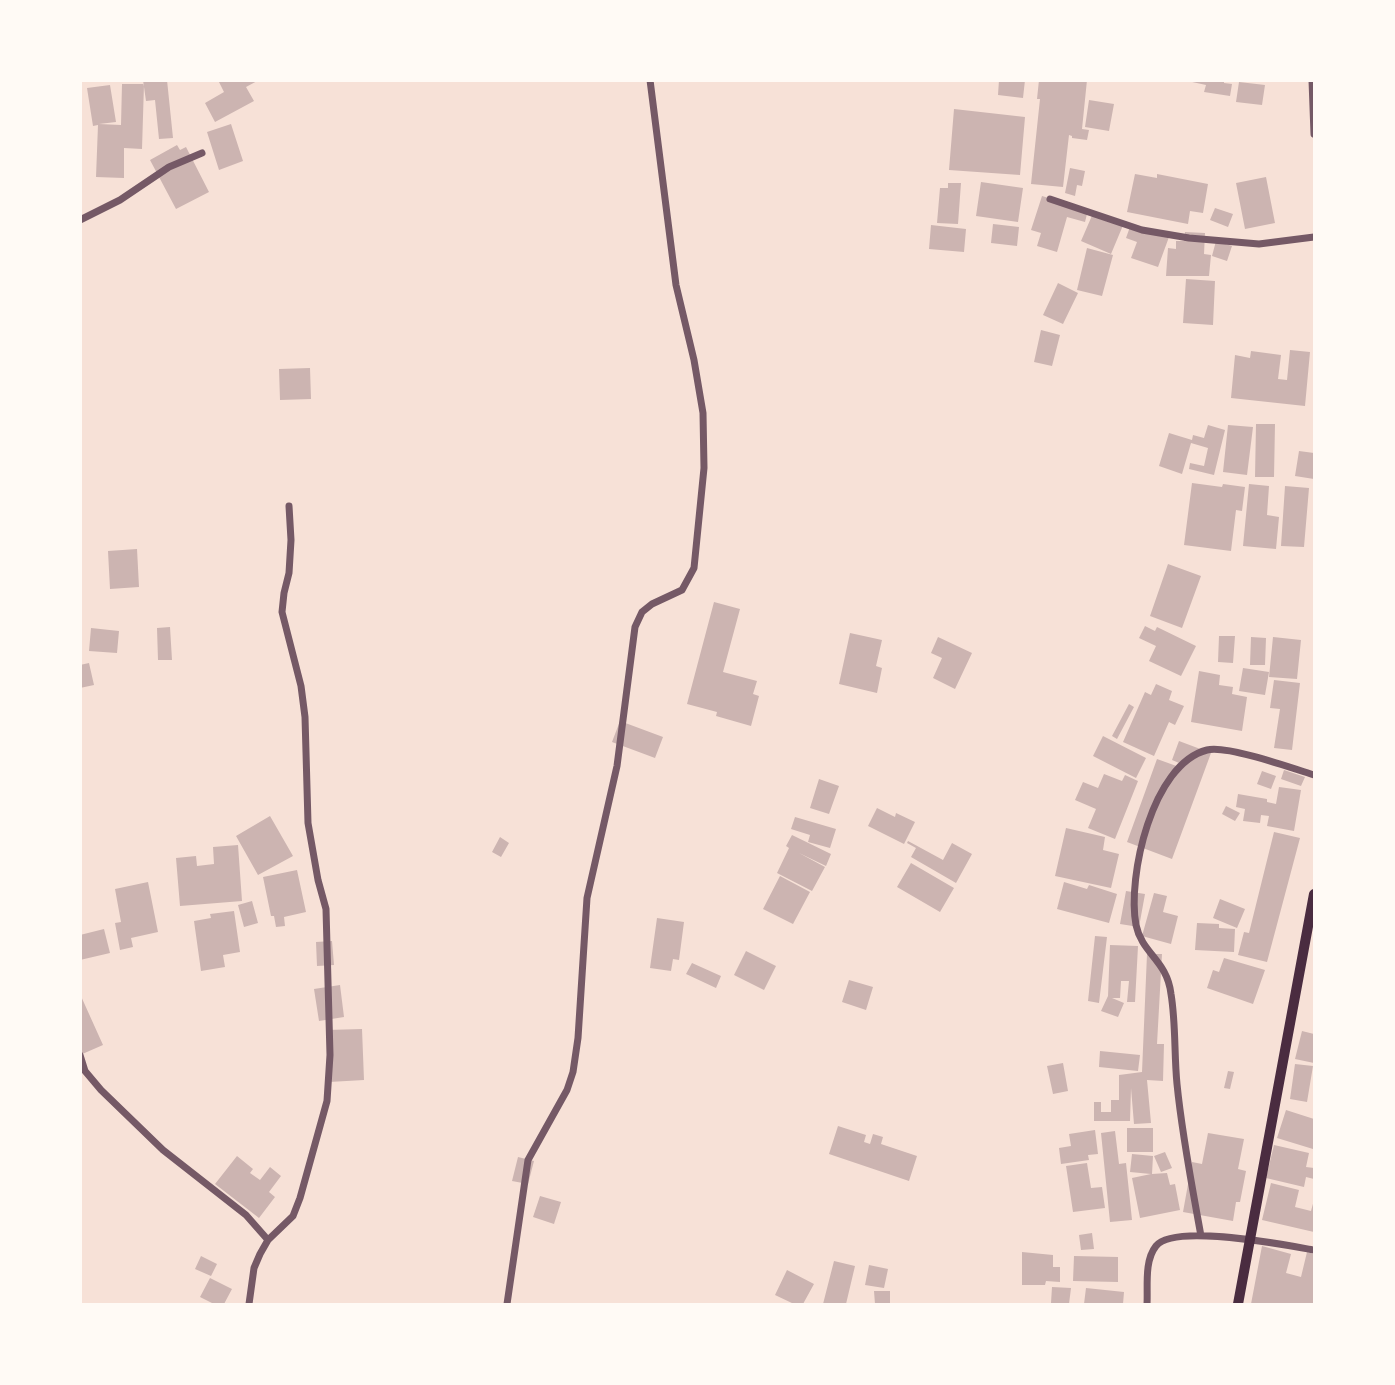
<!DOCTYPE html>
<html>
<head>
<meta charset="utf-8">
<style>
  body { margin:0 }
  #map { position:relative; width:1395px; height:1385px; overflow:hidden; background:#f7e1d7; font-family:Barlow,sans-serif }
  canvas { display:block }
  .frame { position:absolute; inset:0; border:82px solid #fffaf5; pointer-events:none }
</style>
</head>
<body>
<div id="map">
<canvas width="1395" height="1385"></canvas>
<div class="frame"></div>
</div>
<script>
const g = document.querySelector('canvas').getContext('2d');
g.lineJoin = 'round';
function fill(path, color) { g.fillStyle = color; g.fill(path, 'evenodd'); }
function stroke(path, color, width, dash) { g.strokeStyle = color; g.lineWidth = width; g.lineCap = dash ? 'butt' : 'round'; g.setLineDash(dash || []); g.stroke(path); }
fill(new Path2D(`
  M 143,80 L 167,80 L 173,138 L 159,139 L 155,100 L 146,101 Z
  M 218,80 L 259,80 L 246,87 L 254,101 L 215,122 L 205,103 L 224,92 Z
  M 999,80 L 1025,80 L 1023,98 L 998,95 Z
  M 1039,80 L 1087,80 L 1082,129 L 1089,130 L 1087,140 L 1072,138 L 1072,136 L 1069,135 L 1063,187 L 1031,184 L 1040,99 L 1037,99 Z
  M 1183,80 L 1224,80 L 1224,83 L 1232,84 L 1230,96 L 1204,92 L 1206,85 Z
  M 1239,82 L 1265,85 L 1262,105 L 1236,102 Z
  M 122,84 L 144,84 L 142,149 L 124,148 L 124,178 L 96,177 L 98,125 L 93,126 L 87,88 L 110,85 L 116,122 L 99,124 L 121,125 Z
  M 1089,100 L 1114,104 L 1109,131 L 1085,127 Z
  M 954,109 L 1025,117 L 1020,175 L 949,170 Z
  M 231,124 L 243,161 L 219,170 L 207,132 Z
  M 177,145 L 180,150 L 186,147 L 209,192 L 176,209 L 150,160 Z
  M 1070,168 L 1085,171 L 1082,186 L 1077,185 L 1075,196 L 1065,193 Z
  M 1135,174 L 1157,178 L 1157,174 L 1208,184 L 1203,213 L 1190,211 L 1188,224 L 1127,212 Z
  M 1266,177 L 1275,223 L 1245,229 L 1236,183 Z
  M 981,182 L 1023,188 L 1018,222 L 976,216 Z
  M 948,183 L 961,183 L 958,224 L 937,223 L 940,188 L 948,188 Z
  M 1042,196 L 1088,210 L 1085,222 L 1067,217 L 1057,252 L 1037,246 L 1041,233 L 1031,230 Z
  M 1215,208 L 1233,214 L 1228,227 L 1210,220 Z
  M 1094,211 L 1124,223 L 1111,254 L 1081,241 Z
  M 993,224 L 1019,227 L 1017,246 L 991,243 Z
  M 1131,224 L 1169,237 L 1158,267 L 1131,258 L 1137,242 L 1126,238 Z
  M 931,225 L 966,229 L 964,252 L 929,249 Z
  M 1185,232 L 1205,233 L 1204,254 L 1211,255 L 1209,276 L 1166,276 L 1168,248 L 1176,249 L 1176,241 L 1184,241 Z
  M 1216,241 L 1232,246 L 1227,261 L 1212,256 Z
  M 1087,248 L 1113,255 L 1102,296 L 1077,290 Z
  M 1186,279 L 1215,281 L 1213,325 L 1183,323 Z
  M 1058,283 L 1078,293 L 1063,324 L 1043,315 Z
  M 1041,330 L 1060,335 L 1052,366 L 1034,362 Z
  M 1290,350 L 1310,352 L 1305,406 L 1231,398 L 1235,355 L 1250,358 L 1251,351 L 1281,355 L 1278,379 L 1287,380 Z
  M 310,368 L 311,399 L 280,400 L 279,369 Z
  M 1256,424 L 1275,424 L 1274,477 L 1255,477 Z
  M 1208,425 L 1225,430 L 1214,475 L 1189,469 L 1190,463 L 1204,466 L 1208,448 L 1191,443 L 1182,474 L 1159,466 L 1169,433 L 1192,440 L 1193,435 L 1204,438 Z
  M 1228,425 L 1253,427 L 1247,475 L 1223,472 Z
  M 1299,451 L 1314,453 L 1314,479 L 1295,476 Z
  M 1192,483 L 1222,487 L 1223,484 L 1245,487 L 1242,511 L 1236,510 L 1231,551 L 1184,545 Z
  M 1249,484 L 1269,486 L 1267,515 L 1279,517 L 1276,549 L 1243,546 Z
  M 1285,486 L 1309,488 L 1304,547 L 1281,546 Z
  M 137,549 L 139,587 L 110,589 L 108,551 Z
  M 1168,564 L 1201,576 L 1182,628 L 1150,616 Z
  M 714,602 L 740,609 L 723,672 L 757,681 L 753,694 L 759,696 L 751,726 L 716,716 L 717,712 L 687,704 Z
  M 1145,626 L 1155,631 L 1157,627 L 1196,646 L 1181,676 L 1149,661 L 1156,646 L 1139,638 Z
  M 170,627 L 172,660 L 158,660 L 157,628 Z
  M 91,628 L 119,631 L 117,653 L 89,651 Z
  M 850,633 L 882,640 L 876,666 L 882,668 L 877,693 L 839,684 Z
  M 1219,636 L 1235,636 L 1233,663 L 1218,662 Z
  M 938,637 L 972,653 L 955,689 L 933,678 L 942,658 L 931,653 Z
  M 1251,637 L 1266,638 L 1265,665 L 1250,665 Z
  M 1273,637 L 1301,640 L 1297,679 L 1269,677 Z
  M 89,663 L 94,685 L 80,688 L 80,665 Z
  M 1243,668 L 1269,672 L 1265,695 L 1239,691 Z
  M 1199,671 L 1220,675 L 1219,685 L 1233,687 L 1232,694 L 1247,697 L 1242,731 L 1191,722 Z
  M 1274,680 L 1300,683 L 1292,750 L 1274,748 L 1280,709 L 1270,708 Z
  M 1156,684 L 1172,691 L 1169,700 L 1184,706 L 1175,725 L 1169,722 L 1154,756 L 1123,742 L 1145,692 L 1151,695 Z
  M 1129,704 L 1134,707 L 1117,739 L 1112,736 Z
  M 620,721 L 663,737 L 655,758 L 612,742 Z
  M 1103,736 L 1146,758 L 1136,778 L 1093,756 Z
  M 1179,741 L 1211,753 L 1172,859 L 1127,842 L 1157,759 L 1182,768 L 1184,765 L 1172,760 Z
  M 1284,770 L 1305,777 L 1301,786 L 1281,779 Z
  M 1262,771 L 1276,776 L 1271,789 L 1257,784 Z
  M 1104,774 L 1122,781 L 1125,775 L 1138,781 L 1115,839 L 1088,828 L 1096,809 L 1075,800 L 1083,782 L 1098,788 Z
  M 819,779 L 839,786 L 829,814 L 810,808 Z
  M 1279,787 L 1301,790 L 1294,831 L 1267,826 L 1269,816 L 1261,815 L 1260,823 L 1243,821 L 1245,809 L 1236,807 L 1238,794 L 1267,799 L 1267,802 L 1276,804 Z
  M 1226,806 L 1240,813 L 1235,821 L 1222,814 Z
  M 877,808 L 895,817 L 896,813 L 915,822 L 904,844 L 868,826 Z
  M 270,816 L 293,856 L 258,875 L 236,836 Z
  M 795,817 L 836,829 L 830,848 L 808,842 L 810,835 L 791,829 Z
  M 1066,828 L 1105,837 L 1103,850 L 1119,854 L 1111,888 L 1055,876 Z
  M 1274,832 L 1300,838 L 1267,962 L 1238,955 L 1244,932 L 1249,933 Z
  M 792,835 L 831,854 L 826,866 L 799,853 L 825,867 L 812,891 L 777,873 L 789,848 L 786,846 Z
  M 500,837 L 509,843 L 501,857 L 492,852 Z
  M 908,841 L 943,860 L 952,843 L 972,854 L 956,883 L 911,857 L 916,848 L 907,843 Z
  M 238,845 L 242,901 L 180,906 L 176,858 L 196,856 L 197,866 L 214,864 L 213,847 Z
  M 911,863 L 954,888 L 940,912 L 897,887 Z
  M 297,870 L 306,912 L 284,917 L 285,926 L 276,927 L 274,916 L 271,916 L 263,877 Z
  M 780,876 L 810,892 L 793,924 L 763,909 Z
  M 148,882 L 158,932 L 131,938 L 133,947 L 120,950 L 115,923 L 121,922 L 115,889 Z
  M 1064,882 L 1087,889 L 1089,885 L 1117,894 L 1109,923 L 1057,909 Z
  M 1126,891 L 1145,894 L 1139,927 L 1120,924 Z
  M 1154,893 L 1167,896 L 1163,912 L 1178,916 L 1171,944 L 1142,936 Z
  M 1220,899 L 1245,909 L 1237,928 L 1213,918 Z
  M 252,901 L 258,923 L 244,927 L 238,905 Z
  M 234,911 L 240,952 L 223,955 L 225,967 L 201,971 L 194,921 L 211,918 L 210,914 Z
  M 657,918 L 684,922 L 679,960 L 673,959 L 671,971 L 650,968 Z
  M 1197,923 L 1219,924 L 1219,928 L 1235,929 L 1234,952 L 1195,950 Z
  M 104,929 L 110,953 L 80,960 L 80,935 Z
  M 1095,936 L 1107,937 L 1099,1003 L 1088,1001 Z
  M 332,941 L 334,965 L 317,966 L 316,942 Z
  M 1110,945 L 1138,946 L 1135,1002 L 1127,1002 L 1129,981 L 1121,981 L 1120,998 L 1112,998 L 1124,1003 L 1118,1017 L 1101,1011 L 1108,996 Z
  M 746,951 L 776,966 L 764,990 L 734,975 Z
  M 1147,954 L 1162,954 L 1157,1044 L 1164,1044 L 1163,1081 L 1147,1080 L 1151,1123 L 1134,1124 L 1131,1088 L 1130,1121 L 1094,1121 L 1094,1102 L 1101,1102 L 1101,1112 L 1111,1112 L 1111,1100 L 1119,1100 L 1119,1075 L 1142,1072 Z
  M 1224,958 L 1265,970 L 1253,1004 L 1207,988 L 1213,970 L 1219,972 Z
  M 692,963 L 721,976 L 716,988 L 686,974 Z
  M 849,980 L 873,987 L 866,1010 L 842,1002 Z
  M 340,985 L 344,1017 L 319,1021 L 314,989 Z
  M 80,994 L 103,1045 L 80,1055 Z
  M 362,1029 L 364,1080 L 329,1082 L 327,1030 Z
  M 1302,1031 L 1314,1034 L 1314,1063 L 1295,1059 Z
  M 1100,1051 L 1140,1055 L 1138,1071 L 1099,1067 Z
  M 1063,1063 L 1068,1091 L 1053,1094 L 1047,1066 Z
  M 1295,1064 L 1313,1066 L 1307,1102 L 1290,1099 Z
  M 1228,1071 L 1234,1072 L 1230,1089 L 1224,1088 Z
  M 1286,1110 L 1314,1119 L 1313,1149 L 1277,1138 Z
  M 838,1126 L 866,1135 L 864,1142 L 870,1144 L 873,1134 L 883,1137 L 881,1144 L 917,1156 L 909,1181 L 829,1154 Z
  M 1127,1128 L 1153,1128 L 1153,1152 L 1127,1152 Z
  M 1095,1130 L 1098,1154 L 1088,1155 L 1089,1160 L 1061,1164 L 1059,1148 L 1071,1146 L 1069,1134 Z
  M 1115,1131 L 1119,1164 L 1126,1163 L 1132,1220 L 1110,1222 L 1101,1133 Z
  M 1208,1133 L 1244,1139 L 1238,1169 L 1246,1171 L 1240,1202 L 1236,1202 L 1233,1221 L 1183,1212 L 1192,1162 L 1202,1164 Z
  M 1274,1145 L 1309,1153 L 1306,1167 L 1314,1168 L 1314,1179 L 1306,1177 L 1304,1187 L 1266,1178 Z
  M 1165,1152 L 1172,1168 L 1161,1172 L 1154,1156 Z
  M 1132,1154 L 1153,1156 L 1152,1174 L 1167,1173 L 1170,1185 L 1175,1184 L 1180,1210 L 1140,1218 L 1132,1178 L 1151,1174 L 1130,1172 Z
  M 237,1156 L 253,1169 L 250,1173 L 260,1180 L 270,1167 L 281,1176 L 269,1192 L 275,1197 L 259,1218 L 215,1184 Z
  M 518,1157 L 534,1161 L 528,1184 L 512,1181 Z
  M 1087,1163 L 1091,1188 L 1102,1187 L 1105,1208 L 1073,1212 L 1066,1166 Z
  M 1271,1183 L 1299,1190 L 1295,1207 L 1311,1211 L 1314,1200 L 1314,1232 L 1262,1220 Z
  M 540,1196 L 561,1202 L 554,1224 L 533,1217 Z
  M 1092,1233 L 1094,1249 L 1081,1250 L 1079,1235 Z
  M 1262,1246 L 1291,1254 L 1286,1273 L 1301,1277 L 1307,1252 L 1314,1254 L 1313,1304 L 1251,1304 Z
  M 1022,1252 L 1053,1255 L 1053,1267 L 1060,1267 L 1060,1282 L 1046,1281 L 1045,1285 L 1022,1285 Z
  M 201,1256 L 217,1264 L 211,1276 L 195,1269 Z
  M 1074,1256 L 1118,1257 L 1118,1282 L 1073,1281 Z
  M 834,1261 L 855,1266 L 846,1304 L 823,1304 Z
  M 869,1265 L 888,1269 L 884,1288 L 865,1285 Z
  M 787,1270 L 814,1284 L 803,1304 L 794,1304 L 775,1295 Z
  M 210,1278 L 232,1289 L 224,1304 L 214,1304 L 200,1297 Z
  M 1052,1287 L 1071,1288 L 1069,1304 L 1051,1303 Z
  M 1086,1288 L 1124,1292 L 1123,1304 L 1084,1304 Z
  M 874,1291 L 890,1291 L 890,1304 L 875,1304 Z`), '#ccb4b1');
stroke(new Path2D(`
  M 1312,80 L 1314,134
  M 1050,199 L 1142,230 L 1189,238 L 1259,244 L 1314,237
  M 80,220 L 120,200 L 169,167 L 202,153
  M 80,1055 L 85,1071 L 101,1090 L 163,1150 L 246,1215 L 268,1240
  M 1201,1236 C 1192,1186 1182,1135 1177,1084 C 1174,1054 1176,1024 1171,994 C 1167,960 1142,954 1136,925 C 1127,877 1152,764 1207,750 C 1227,745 1292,768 1314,775
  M 249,1304 L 254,1268 L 260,1254 L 268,1240 L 293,1216 L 300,1198 L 327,1101 L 330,1055 L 326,909 L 318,880 L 308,823 L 305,717 L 301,686 L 282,612 L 284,593 L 289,573 L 291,540 L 289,506
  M 507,1304 L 528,1160 L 567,1090 L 573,1072 L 578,1038 L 587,898 L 617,766 L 635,627 L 642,612 L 652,604 L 682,590 L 694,568 L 704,468 L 703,413 L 694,360 L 676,285 L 650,80
  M 1147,1304 C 1148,1287 1144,1261 1156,1246 C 1174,1223 1285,1245 1314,1250`), '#755966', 7);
stroke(new Path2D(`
  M 1238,1304 L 1314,894`), '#4a2c40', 10);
</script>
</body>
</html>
